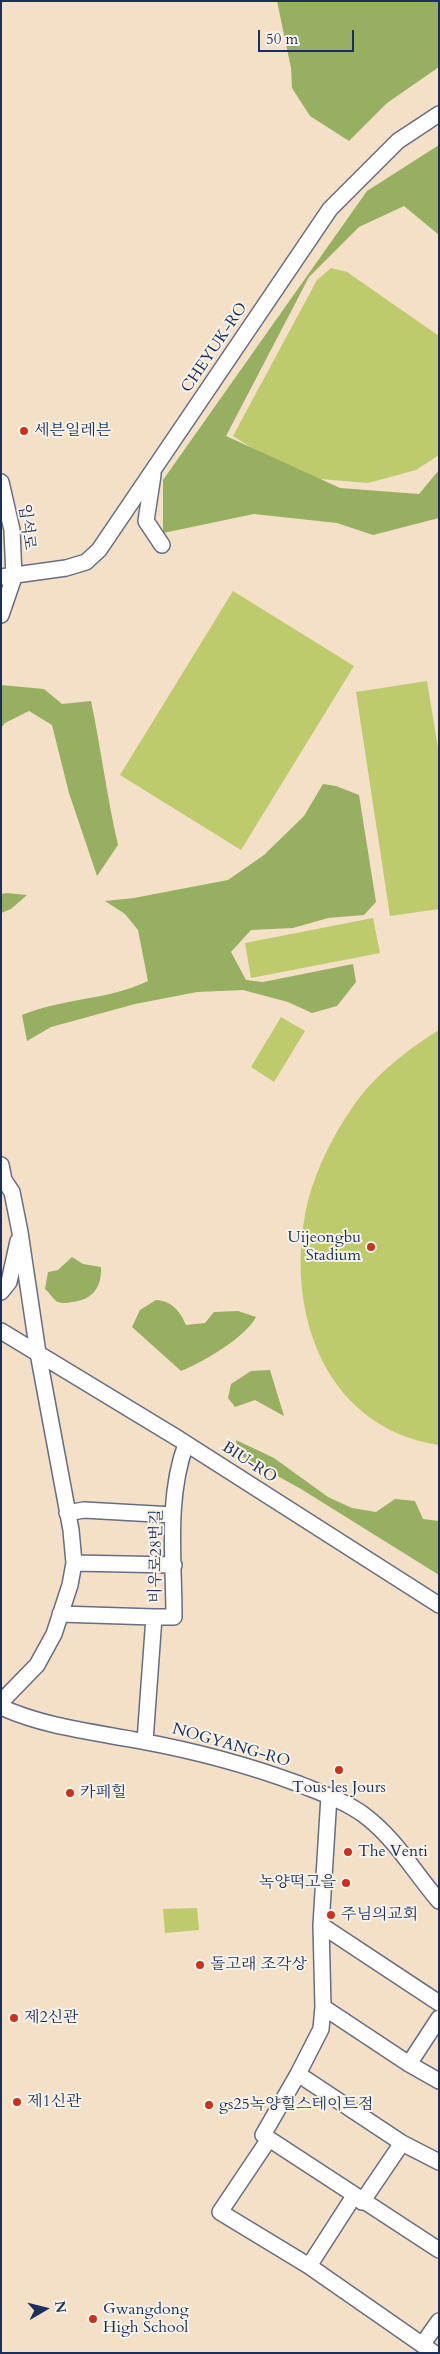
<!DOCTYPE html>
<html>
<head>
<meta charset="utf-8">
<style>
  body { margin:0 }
  #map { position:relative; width:440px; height:2354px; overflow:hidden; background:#f3e0c6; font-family:Cardo,serif }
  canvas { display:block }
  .frame { position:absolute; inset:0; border:2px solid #1b2f5e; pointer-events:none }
  .north { position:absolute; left:20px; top:2284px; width:50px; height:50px; -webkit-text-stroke:4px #f7f3e8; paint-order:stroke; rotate:82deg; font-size:14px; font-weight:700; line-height:20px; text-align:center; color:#1b2f5e }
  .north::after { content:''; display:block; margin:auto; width:18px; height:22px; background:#1b2f5e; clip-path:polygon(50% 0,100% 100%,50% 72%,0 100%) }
  .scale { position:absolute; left:258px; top:30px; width:96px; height:22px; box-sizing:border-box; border:2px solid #1b2f5e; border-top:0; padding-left:6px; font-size:15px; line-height:18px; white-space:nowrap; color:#1b2f5e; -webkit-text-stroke:4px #f7f3e8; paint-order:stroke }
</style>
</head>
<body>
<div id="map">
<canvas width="440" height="2354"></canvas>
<div class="frame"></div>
<div class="north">N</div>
<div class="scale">50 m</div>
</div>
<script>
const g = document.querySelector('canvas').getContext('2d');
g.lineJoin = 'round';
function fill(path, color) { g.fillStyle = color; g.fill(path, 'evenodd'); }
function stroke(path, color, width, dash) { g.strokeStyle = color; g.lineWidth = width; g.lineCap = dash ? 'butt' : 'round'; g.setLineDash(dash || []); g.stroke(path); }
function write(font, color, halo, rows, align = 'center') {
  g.font = font + ' Cardo,"Noto Serif KR",serif'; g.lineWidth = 4; g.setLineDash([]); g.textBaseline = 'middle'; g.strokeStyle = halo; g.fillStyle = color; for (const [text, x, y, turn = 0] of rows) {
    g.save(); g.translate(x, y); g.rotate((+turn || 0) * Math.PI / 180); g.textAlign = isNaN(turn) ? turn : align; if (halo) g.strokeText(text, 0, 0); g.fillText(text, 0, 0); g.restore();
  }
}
fill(new Path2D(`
  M 331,268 L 347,272 L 439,336 L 439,455 L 416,470 L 368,483 L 320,479 L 278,464 L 233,436 L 317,280 Z
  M 233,591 L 354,666 L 241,850 L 120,775 Z
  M 427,681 L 439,754 L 439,909 L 390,916 L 356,692 Z
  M 373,918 L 380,953 L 251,978 L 245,943 Z
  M 281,1017 L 305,1031 L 274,1082 L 251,1067 Z
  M 439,1030 L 439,1445 C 319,1427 282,1301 309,1197 C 318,1165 335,1132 354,1105 C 375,1075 408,1049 439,1030 Z
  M 197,1908 L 199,1930 L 165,1933 L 163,1909 Z`), '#bdcb6d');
fill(new Path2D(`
  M 277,1 L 439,1 L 439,67 L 387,103 L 349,141 L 310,116 L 292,88 L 291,68 Z
  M 439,145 L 439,235 L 404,206 L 359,227 L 309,277 L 226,436 L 340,488 L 419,494 L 439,470 L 439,518 L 373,535 L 337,523 L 254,514 L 163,533 L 163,480 L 367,191 Z
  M 1,685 L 44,689 L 62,704 L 91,701 C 101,749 107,797 118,845 L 97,876 L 69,793 L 52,725 L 29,711 L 5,723 L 1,728 Z
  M 323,784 L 336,786 L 359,795 L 376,902 L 364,915 L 328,918 L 293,928 L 251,930 L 231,952 L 246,980 L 263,982 L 353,964 L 356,982 L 337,1006 L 312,1013 L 288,1002 L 243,990 L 197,992 L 135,1004 L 51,1027 L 27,1041 L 22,1015 C 63,998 109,1000 148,981 L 138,930 L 125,914 L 105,901 L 134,898 L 228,880 L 264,855 L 304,816 Z
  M 7,893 L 27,895 L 11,909 L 1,913 L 1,894 Z
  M 72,1257 L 83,1264 L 101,1267 C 102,1288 92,1300 72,1302 C 67,1303 61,1304 56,1301 C 52,1298 49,1292 45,1289 L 48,1272 L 58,1270 Z
  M 156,1300 C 172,1301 180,1311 186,1325 L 205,1323 L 214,1312 L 238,1311 L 256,1317 C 245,1338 203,1362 181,1371 L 132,1327 L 140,1310 Z
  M 270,1370 L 284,1416 L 255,1400 L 235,1407 L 228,1398 L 231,1384 L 251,1371 Z
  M 236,1440 L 274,1458 L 328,1497 L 352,1508 L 376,1512 L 395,1499 L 415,1501 L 423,1519 L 439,1521 L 439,1575 L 301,1489 L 238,1454 Z`), '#96af60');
const minor = new Path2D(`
  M 153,475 L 146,521 L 162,545
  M 1,482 L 12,530 L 14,577 L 1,615
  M 1,577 L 66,568 L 86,562 L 99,550 L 330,209 L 398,141 L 439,114
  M 1,1165 L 4,1180 L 12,1192 L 20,1232 L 38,1353 L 71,1530 L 74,1563 L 70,1585 L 54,1634 L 37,1665 L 1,1702
  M 1,1292 L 9,1282 L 18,1241
  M 1,1331 L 179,1439 L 439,1605
  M 67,1513 L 84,1510 L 173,1515
  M 74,1563 L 174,1565
  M 60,1614 L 154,1617
  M 1,1707 C 45,1727 94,1732 141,1741 C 195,1751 248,1765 299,1784 C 321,1793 345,1801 364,1815 C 397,1840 413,1871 439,1901
  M 145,1741 L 154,1617 L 174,1617 C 174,1560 166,1498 186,1444
  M 329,1796 L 321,1925 L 323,2007 L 321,2029 L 298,2074 L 263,2135 L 439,2250
  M 321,1925 L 439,2003
  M 323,2007 L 409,2064 L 439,2081
  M 409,2064 L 439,2018
  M 298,2074 L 402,2143 L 439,2162
  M 269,2139 L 220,2212 L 309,2266 L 434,2353
  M 362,2202 L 402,2143
  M 309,2266 L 354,2196
  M 422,2345 L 439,2321`);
stroke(minor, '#676d82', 18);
stroke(minor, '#fff', 15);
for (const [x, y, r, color] of [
  [24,431,5,"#c8321e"],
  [371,1247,5,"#c8321e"],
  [339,1770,5,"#c8321e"],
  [70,1793,5,"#c8321e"],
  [348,1852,5,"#c8321e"],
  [346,1883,5,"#c8321e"],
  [331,1915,5,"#c8321e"],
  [200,1965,5,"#c8321e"],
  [14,2018,5,"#c8321e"],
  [17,2102,5,"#c8321e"],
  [209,2105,5,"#c8321e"],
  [93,2319,5,"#c8321e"]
]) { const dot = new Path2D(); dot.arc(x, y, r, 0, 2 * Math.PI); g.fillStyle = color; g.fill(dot); stroke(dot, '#f7f3e8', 2); }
write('16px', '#1b2f5e', '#f7f3e8', [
  ["CHEYUK-RO",215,348,-56],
  ["입석로",26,527,83],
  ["BIU-RO",249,1463,33],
  ["비우로28번길",157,1556,-89],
  ["NOGYANG-RO",231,1746,16]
]);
write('16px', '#1b2f5e', '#f7f3e8', [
  ["세븐일레븐",34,431],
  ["Uijeongbu",361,1238,"right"],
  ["Stadium",361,1256,"right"],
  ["Tous les Jours",339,1788,"center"],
  ["카페힐",80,1793],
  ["The Venti",358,1852],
  ["녹양떡고을",336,1883,"right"],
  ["주님의교회",341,1915],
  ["돌고래 조각상",210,1965],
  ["제2신관",24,2018],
  ["제1신관",27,2102],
  ["gs25녹양힐스테이트점",219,2105],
  ["Gwangdong",103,2310],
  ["High School",103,2328]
], 'left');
</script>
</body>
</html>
